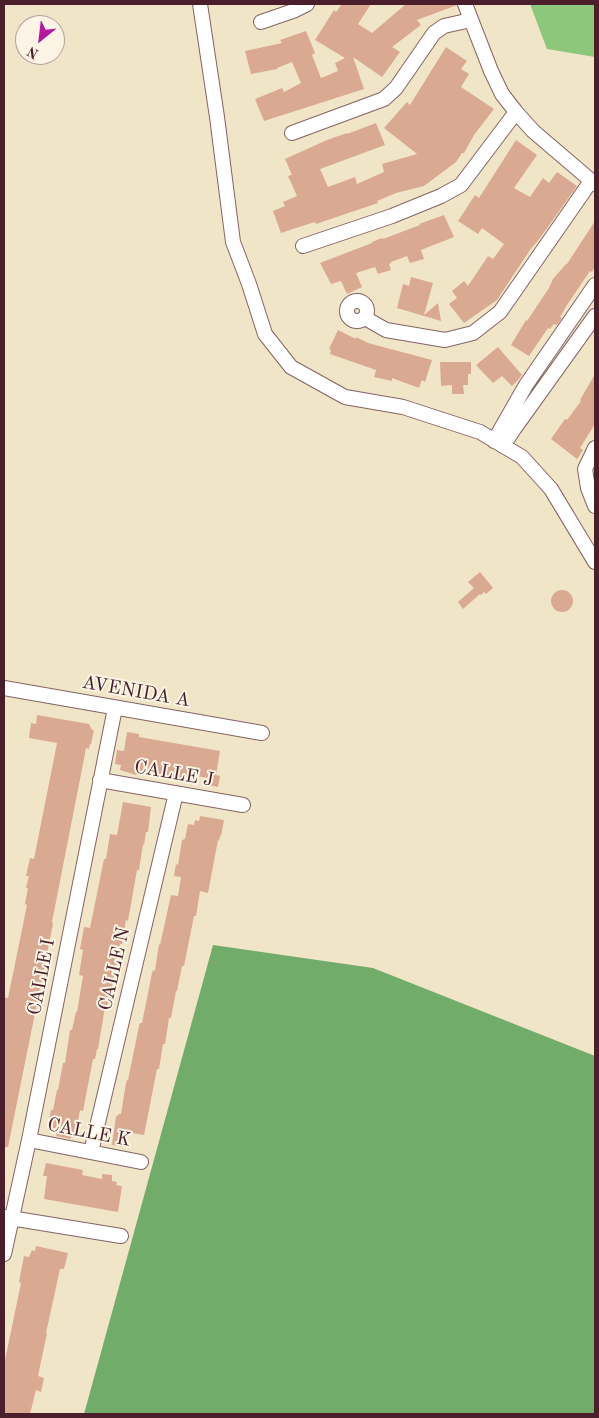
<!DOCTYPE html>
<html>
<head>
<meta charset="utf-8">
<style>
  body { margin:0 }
  #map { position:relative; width:599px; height:1418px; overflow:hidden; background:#f1e5c8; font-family:"Old Standard TT",serif }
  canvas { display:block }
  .frame { position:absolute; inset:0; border:5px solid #4a1f2b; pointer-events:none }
  .north { position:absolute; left:15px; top:15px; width:50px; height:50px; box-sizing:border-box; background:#fcf5e5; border:1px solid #b59f9b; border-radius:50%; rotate:209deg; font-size:14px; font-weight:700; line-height:20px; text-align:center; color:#4a1f2b }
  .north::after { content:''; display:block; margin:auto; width:18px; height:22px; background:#b5179e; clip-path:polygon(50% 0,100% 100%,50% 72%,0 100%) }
</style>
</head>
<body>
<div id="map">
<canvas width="599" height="1418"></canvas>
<div class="frame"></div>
<div class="north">N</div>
</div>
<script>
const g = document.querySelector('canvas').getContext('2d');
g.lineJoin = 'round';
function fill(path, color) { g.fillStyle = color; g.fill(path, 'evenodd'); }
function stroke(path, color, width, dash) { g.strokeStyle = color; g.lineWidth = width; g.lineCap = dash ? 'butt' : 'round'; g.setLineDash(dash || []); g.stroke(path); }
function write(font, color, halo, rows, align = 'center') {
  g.font = font + ' "Old Standard TT",serif'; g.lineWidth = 4; g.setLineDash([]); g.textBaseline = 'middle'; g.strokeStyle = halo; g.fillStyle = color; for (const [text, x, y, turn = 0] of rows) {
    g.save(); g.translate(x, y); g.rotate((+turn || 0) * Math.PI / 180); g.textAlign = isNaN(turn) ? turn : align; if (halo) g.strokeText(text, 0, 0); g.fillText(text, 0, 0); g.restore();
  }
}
fill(new Path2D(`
  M 530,4 L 595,4 L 595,57 L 547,49 Z`), '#8dc77b');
fill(new Path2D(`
  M 213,945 L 373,968 L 595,1056 L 595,1414 L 84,1414 Z`), '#72ac6b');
fill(new Path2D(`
  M 342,4 L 371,4 L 358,24 L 372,33 L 406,4 L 456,4 L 457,5 L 417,20 L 421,25 L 392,47 L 400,52 L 382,77 L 353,57 L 364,89 L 264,121 L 255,99 L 282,88 L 284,92 L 301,83 L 292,62 L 277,68 L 277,69 L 251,74 L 245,51 L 282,43 L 280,40 L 306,31 L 315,53 L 312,55 L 321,78 L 338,71 L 335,63 L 345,58 L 315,40 L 334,10 L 336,12 Z
  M 446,47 L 467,61 L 461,69 L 469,74 L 461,87 L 494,109 L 474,135 L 464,153 L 462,153 L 456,162 L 424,186 L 396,193 L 377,201 L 378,203 L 316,224 L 315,222 L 296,228 L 281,233 L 273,211 L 285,206 L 283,202 L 297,196 L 288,176 L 292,175 L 285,159 L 327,140 L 347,133 L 347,134 L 376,123 L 385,145 L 320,169 L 328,187 L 355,177 L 357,184 L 384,172 L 382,164 L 417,154 L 384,128 L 407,102 L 410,105 Z
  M 516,140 L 537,155 L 514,188 L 530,197 L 543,178 L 549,183 L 557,172 L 577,186 L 540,238 L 530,250 L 497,300 L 464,323 L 449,304 L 457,298 L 452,291 L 464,281 L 468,286 L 488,256 L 493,259 L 504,244 L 482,228 L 478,234 L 458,221 L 475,195 L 479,198 Z
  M 444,215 L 454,237 L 421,250 L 424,259 L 410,263 L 407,256 L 391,262 L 391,263 L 389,264 L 391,270 L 378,274 L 375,267 L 356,273 L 362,287 L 347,294 L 341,281 L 331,284 L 320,263 L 372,243 L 372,242 L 382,238 L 383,239 L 420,225 L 419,224 Z
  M 595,221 L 595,266 L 592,272 L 590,271 L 567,305 L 560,317 L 562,318 L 557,325 L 554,324 L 550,329 L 548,328 L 529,356 L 511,345 L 526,320 L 527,321 L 549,288 L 553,279 L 566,264 L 567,264 Z
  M 411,277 L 433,283 L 424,315 L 438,303 L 441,321 L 397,308 L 403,284 L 409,286 Z
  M 338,330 L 356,339 L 356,337 L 368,343 L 432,360 L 425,382 L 422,380 L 419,388 L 392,378 L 392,381 L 374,377 L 376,370 L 330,354 L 331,350 L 329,349 Z
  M 498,347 L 522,375 L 518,380 L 512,386 L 502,376 L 493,383 L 476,365 Z
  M 440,362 L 471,362 L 471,374 L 468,374 L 468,385 L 463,385 L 464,394 L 452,394 L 452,385 L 441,386 Z
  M 595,374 L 595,424 L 580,448 L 583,450 L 577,459 L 551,439 L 565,419 L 567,420 L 581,401 L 580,400 Z
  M 480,572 L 493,588 L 486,594 L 484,592 L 481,595 L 480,594 L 463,609 L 458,602 L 474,588 L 468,582 Z
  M551 601a11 11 0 1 1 22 0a11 11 0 1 1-22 0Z
  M 37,715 L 89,724 L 92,730 L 94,730 L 91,744 L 90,744 L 89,749 L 86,748 L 83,764 L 52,922 L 53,924 L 8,1147 L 4,1147 L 4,997 L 8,998 L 27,905 L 25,904 L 28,888 L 26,888 L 29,876 L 26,876 L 30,858 L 34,859 L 57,743 L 29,738 L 31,723 L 36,724 Z
  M 127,732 L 139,734 L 139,737 L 220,751 L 216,775 L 220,776 L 218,787 L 208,785 L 209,778 L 189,775 L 187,782 L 137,773 L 136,775 L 120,770 L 121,765 L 115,764 L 117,750 L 124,751 Z
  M 123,802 L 151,807 L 148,832 L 146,832 L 144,845 L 143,844 L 139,870 L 137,870 L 128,921 L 126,920 L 122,944 L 120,944 L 110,997 L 109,997 L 107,1007 L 105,1007 L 98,1049 L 97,1049 L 95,1059 L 93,1059 L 83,1111 L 80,1110 L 76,1133 L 72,1132 L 71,1139 L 56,1136 L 58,1129 L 48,1127 L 51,1110 L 53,1110 L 57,1090 L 58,1090 L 63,1063 L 65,1063 L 70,1030 L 72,1030 L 76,1012 L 77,1012 L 83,976 L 79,975 L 83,950 L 80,949 L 84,927 L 90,928 L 104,859 L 106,859 L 110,834 L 117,835 Z
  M 200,816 L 224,820 L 221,836 L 220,836 L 219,841 L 218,840 L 208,893 L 200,891 L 196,916 L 194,916 L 184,966 L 182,966 L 177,991 L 176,991 L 171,1018 L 169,1018 L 165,1044 L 163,1044 L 159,1069 L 157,1069 L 144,1135 L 126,1132 L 124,1147 L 112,1145 L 116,1116 L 118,1116 L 118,1114 L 121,1114 L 126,1083 L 127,1080 L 128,1080 L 139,1026 L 140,1023 L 142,1023 L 152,973 L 153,970 L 155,971 L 159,944 L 160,945 L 171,895 L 178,896 L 181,877 L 174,876 L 176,864 L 178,865 L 182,840 L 185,839 L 188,824 L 194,825 L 195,820 L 199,821 Z
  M 46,1163 L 83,1170 L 82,1175 L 102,1179 L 102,1174 L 112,1175 L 112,1181 L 117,1182 L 116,1185 L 122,1186 L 118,1212 L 44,1199 L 47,1176 L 43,1176 Z
  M 36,1246 L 68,1253 L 64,1269 L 60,1269 L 46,1333 L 47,1333 L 38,1376 L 44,1378 L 41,1392 L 36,1390 L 30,1414 L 4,1414 L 4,1365 L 21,1283 L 19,1282 L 22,1266 L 24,1256 L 29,1257 L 32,1250 L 35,1251 Z`), '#daa991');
const minor = new Path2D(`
  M 200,4 L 217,117 L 233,242 L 249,284 L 265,334 L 291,367 L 345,397 L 403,407 L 480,432 L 522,457 L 551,489 L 595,562
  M 465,4 L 491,71 L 502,94 L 516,112 L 533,131 L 595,184
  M 261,22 L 293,11 L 307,4
  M 292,133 L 384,99 L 396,88 L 434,33 L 444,26 L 471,20
  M 303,246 L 392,216 L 441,196 L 461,185 L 516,112
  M347 311a10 10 0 1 1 20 0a10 10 0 1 1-20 0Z
  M 365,318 L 386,330 L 445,340 L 473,333 L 500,312 L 591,181
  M 494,441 L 526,385 L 595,285
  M 503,446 L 514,429 L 595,316
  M 595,448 L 585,469 L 588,488 L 595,506
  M 4,688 L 262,733
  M 100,780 L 243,805
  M 29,1140 L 141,1162
  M 91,1152 L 176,793
  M 4,1217 L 121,1236
  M 4,1254 L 29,1140 L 115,708`);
stroke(minor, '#846462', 16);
stroke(minor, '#fff', 14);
write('19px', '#4a1f2b', '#fcf5e5', [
  ["AVENIDA A",136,692,10],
  ["CALLE J",174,774,10],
  ["CALLE N",115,969,-77],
  ["CALLE I",42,977,-79],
  ["CALLE K",89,1133,11]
]);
</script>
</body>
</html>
